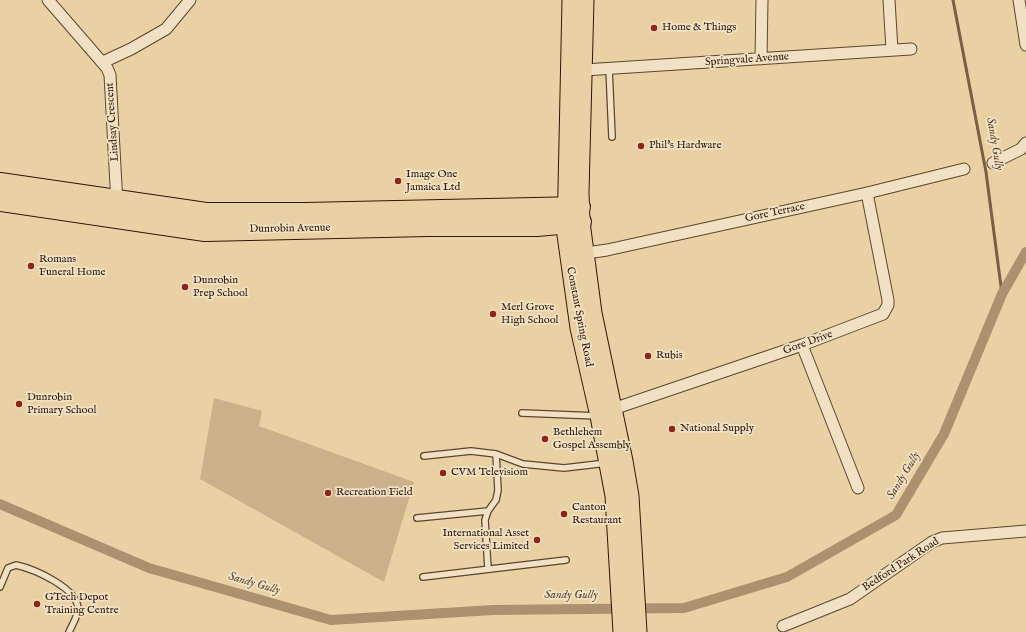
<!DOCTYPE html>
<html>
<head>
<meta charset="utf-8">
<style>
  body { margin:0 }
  canvas { display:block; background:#ead1a4 }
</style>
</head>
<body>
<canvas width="1026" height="632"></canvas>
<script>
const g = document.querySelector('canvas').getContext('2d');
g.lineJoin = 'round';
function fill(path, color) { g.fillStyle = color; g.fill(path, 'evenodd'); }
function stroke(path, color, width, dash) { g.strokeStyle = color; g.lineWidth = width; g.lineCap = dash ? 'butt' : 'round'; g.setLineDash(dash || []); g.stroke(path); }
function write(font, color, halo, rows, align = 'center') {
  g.font = font + ' "IM FELL English",serif'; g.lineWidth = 3.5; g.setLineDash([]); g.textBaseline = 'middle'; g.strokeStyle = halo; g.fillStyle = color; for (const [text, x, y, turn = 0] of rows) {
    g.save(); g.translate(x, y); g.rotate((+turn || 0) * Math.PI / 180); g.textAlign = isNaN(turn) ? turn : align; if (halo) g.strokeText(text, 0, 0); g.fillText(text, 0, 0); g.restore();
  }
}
fill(new Path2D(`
  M 214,398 L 262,411 L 259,426 L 414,482 L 384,582 L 200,479 Z`), '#cab18a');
stroke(new Path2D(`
  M 953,0 L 986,172 L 1002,294`), '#786047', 3);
stroke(new Path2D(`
  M 0,504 L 149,568 L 331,620 L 493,610 L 684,608 L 787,577 L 896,515 L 944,434 L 1002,294 L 1026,252`), '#aa9170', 10);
const lane = new Path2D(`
  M 609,68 L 612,137
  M 522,413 L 598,416
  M 424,456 L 471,451 L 496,454 L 523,464 L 564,468 L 607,463
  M 417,518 L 488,511
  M 488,569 L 485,520 L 488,511 L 496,500 L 498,490 L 496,454
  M 423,577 L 566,560
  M 0,587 L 8,568 L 16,565 C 34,569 78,588 78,609 C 78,616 72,625 69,632`);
const street = new Path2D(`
  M 48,0 L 107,68 L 110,75 L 117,204
  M 889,0 L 892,50
  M 1019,0 L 1026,45
  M 761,59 L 762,0
  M 103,62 L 131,49 L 166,29 L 190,0
  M 584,70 L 911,49
  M 993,163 L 1021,149 L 1026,143
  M 580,254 L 607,250 L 867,193 L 964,169
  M 802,345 L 858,488
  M 613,409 L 802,345 L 883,314 L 888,305 L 888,300 L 867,193
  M 783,626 L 850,599 L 932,542 L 942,538 L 1026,531`);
const primary = new Path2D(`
  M 571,0 L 566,235 L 579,328 L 599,416 L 614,496 L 622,632
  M 585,0 L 580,192 L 581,222 L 593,313 L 624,461 L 630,496 L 638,632`);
const highway = new Path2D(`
  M 0,183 L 206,213 L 304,213 L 580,207
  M 0,201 L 205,231 L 428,226 L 537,226 L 581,222`);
stroke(lane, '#5d4530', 8);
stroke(street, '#5d4530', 13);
stroke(primary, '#2e160a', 19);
stroke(highway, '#2e160a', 22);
stroke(lane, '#f1e1c4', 5.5);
stroke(street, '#f1e1c4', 11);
stroke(primary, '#ead1a4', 17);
stroke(highway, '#ead1a4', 20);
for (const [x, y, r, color] of [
  [654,28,4,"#8f2418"],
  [641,146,4,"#8f2418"],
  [398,181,4,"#8f2418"],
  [31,266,4,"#8f2418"],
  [185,287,4,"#8f2418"],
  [493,314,4,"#8f2418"],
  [648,356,4,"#8f2418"],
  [19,404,4,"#8f2418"],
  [672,429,4,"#8f2418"],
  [545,439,4,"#8f2418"],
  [443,473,4,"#8f2418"],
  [328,493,4,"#8f2418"],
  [564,514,4,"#8f2418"],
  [537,540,4,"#8f2418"],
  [37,604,4,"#8f2418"]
]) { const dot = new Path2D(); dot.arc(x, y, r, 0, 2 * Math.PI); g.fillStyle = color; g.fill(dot); stroke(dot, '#f1e1c4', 1.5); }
write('11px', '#2e160a', '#f1e1c4', [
  ["Home & Things",662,28],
  ["Phil's Hardware",649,146],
  ["Image One",406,175],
  ["Jamaica Ltd",406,188],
  ["Romans",39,260],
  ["Funeral Home",39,273],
  ["Dunrobin",193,281],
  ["Prep School",193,294],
  ["Merl Grove",501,308],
  ["High School",501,321],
  ["Rubis",656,356],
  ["Dunrobin",27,398],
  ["Primary School",27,411],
  ["National Supply",680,429],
  ["Bethlehem",553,433],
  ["Gospel Assembly",553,446],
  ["CVM Televisiom",451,473],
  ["Recreation Field",336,493],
  ["Canton",572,508],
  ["Restaurant",572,521],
  ["International Asset",529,534,"right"],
  ["Services Limited",529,547,"right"],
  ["GTech Depot",45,598],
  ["Training Centre",45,611]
], 'left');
write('11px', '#2e160a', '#f1e1c4', [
  ["Springvale Avenue",747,60,-4],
  ["Lindsay Crescent",113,122,-94],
  ["Gore Terrace",775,213,-12],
  ["Dunrobin Avenue",290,229,-1],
  ["Constant Spring Road",579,317,79],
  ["Gore Drive",808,343,-20],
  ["Bedford Park Road",901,565,-33]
]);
write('italic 12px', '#604733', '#f1e1c4', [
  ["Sandy Gully",994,144,80],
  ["Sandy Gully",904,476,-59],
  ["Sandy Gully",254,584,16],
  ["Sandy Gully",571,596]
]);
</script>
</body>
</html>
